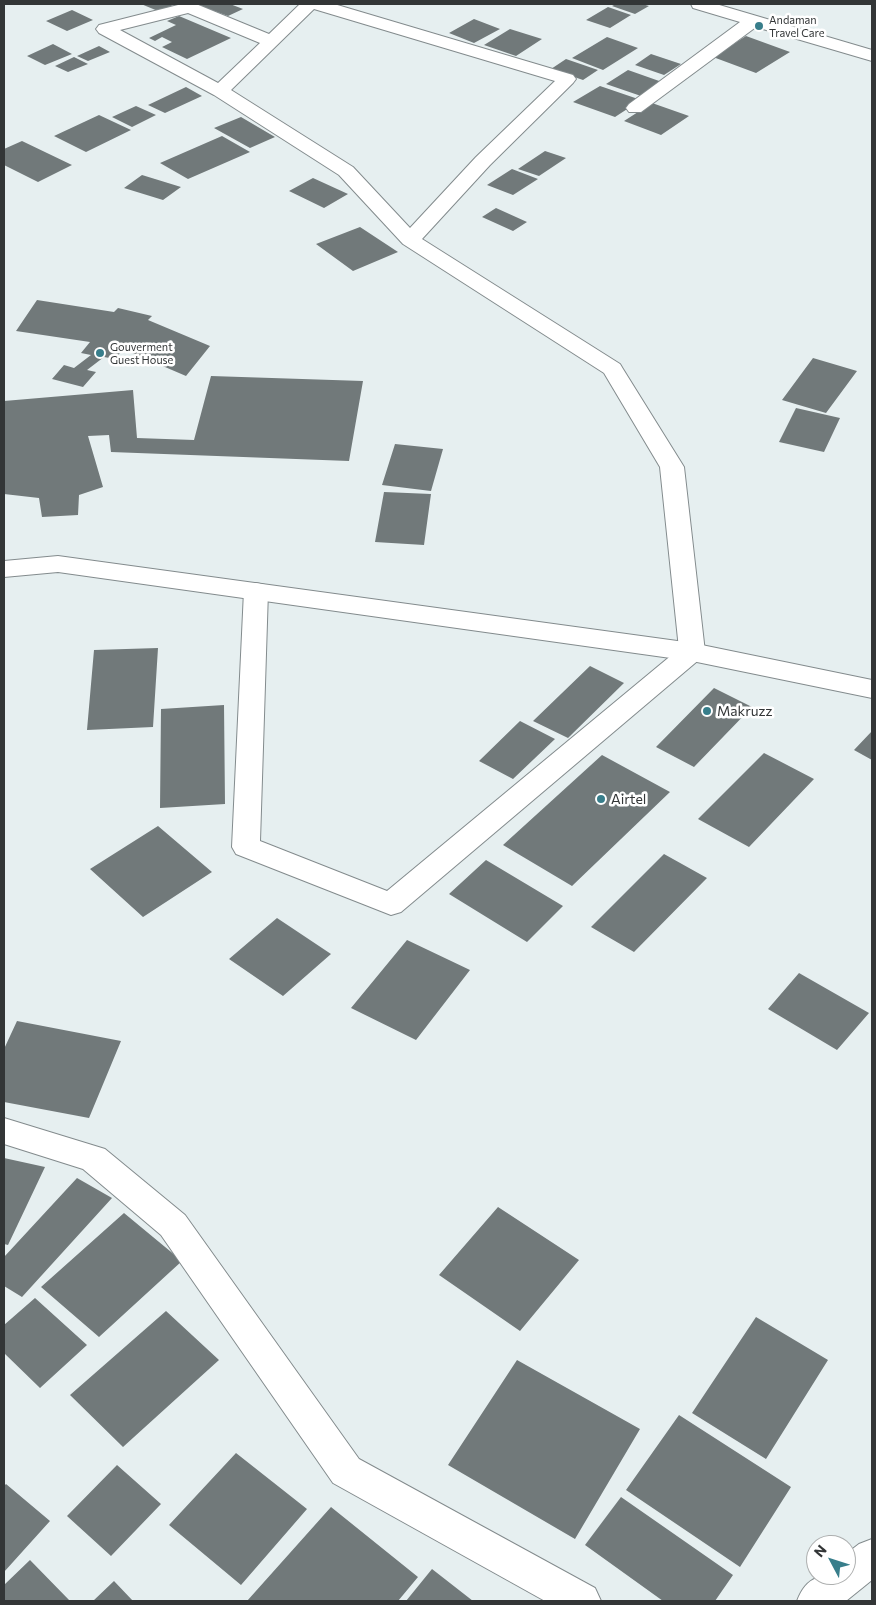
<!DOCTYPE html>
<html>
<head>
<meta charset="utf-8">
<style>
  body { margin:0 }
  #map { position:relative; width:876px; height:1605px; overflow:hidden; background:#e6eff0; font-family:Commissioner,sans-serif }
  canvas { display:block }
  .frame { position:absolute; inset:0; border:5px solid #333637; pointer-events:none }
  .north { position:absolute; left:806px; top:1535px; width:50px; height:50px; box-sizing:border-box; background:#fff; border:1px solid #adafaf; border-radius:50%; rotate:310deg; font-size:14px; font-weight:700; line-height:20px; text-align:center; color:#333637 }
  .north::after { content:''; display:block; margin:auto; width:18px; height:22px; background:#387e8b; clip-path:polygon(50% 0,100% 100%,50% 72%,0 100%) }
</style>
</head>
<body>
<div id="map">
<canvas width="876" height="1605"></canvas>
<div class="frame"></div>
<div class="north">N</div>
</div>
<script>
const g = document.querySelector('canvas').getContext('2d');
g.lineJoin = 'round';
function fill(path, color) { g.fillStyle = color; g.fill(path, 'evenodd'); }
function stroke(path, color, width, dash) { g.strokeStyle = color; g.lineWidth = width; g.lineCap = dash ? 'butt' : 'round'; g.setLineDash(dash || []); g.stroke(path); }
function write(font, color, halo, rows, align = 'center') {
  g.font = font + ' Commissioner,sans-serif'; g.lineWidth = 5; g.setLineDash([]); g.textBaseline = 'middle'; g.strokeStyle = halo; g.fillStyle = color; for (const [text, x, y, turn = 0] of rows) {
    g.save(); g.translate(x, y); g.rotate((+turn || 0) * Math.PI / 180); g.textAlign = isNaN(turn) ? turn : align; if (halo) g.strokeText(text, 0, 0); g.fillText(text, 0, 0); g.restore();
  }
}
fill(new Path2D(`
  M 141,4 L 176,4 L 158,11 Z
  M 195,4 L 230,4 L 243,9 L 228,16 Z
  M 616,4 L 642,4 L 649,6 L 635,14 L 612,6 Z
  M 608,7 L 631,15 L 610,28 L 586,20 Z
  M 72,10 L 93,20 L 67,31 L 46,21 Z
  M 179,16 L 231,38 L 187,59 L 162,47 L 172,42 L 162,37 L 155,41 L 149,38 L 176,25 L 167,21 Z
  M 474,19 L 500,29 L 474,43 L 449,33 Z
  M 510,29 L 542,39 L 516,56 L 484,45 Z
  M 746,36 L 790,52 L 756,73 L 713,57 Z
  M 607,37 L 638,48 L 603,70 L 572,58 Z
  M 53,44 L 72,54 L 45,65 L 27,56 Z
  M 99,46 L 110,52 L 88,61 L 77,56 Z
  M 651,54 L 681,64 L 664,75 L 635,65 Z
  M 74,57 L 88,64 L 68,72 L 55,66 Z
  M 566,59 L 598,70 L 583,80 L 551,69 Z
  M 628,70 L 662,82 L 641,96 L 606,84 Z
  M 600,86 L 641,100 L 615,117 L 573,102 Z
  M 186,87 L 202,96 L 165,113 L 148,105 Z
  M 652,103 L 689,116 L 661,135 L 624,121 Z
  M 136,106 L 156,115 L 132,127 L 112,117 Z
  M 99,115 L 131,130 L 86,152 L 54,136 Z
  M 241,117 L 275,137 L 250,148 L 214,128 Z
  M 222,136 L 250,152 L 188,179 L 160,163 Z
  M 22,141 L 72,165 L 38,182 L 4,165 L 4,149 Z
  M 545,151 L 566,158 L 539,176 L 518,169 Z
  M 512,169 L 538,179 L 513,195 L 487,185 Z
  M 142,175 L 181,187 L 163,200 L 124,188 Z
  M 313,178 L 348,194 L 324,208 L 289,191 Z
  M 496,208 L 527,222 L 513,231 L 482,217 Z
  M 360,227 L 398,252 L 353,271 L 316,244 Z
  M 37,300 L 114,312 L 118,308 L 152,316 L 148,320 L 210,346 L 186,376 L 123,349 L 115,359 L 104,357 L 87,370 L 96,372 L 83,387 L 52,379 L 64,365 L 74,368 L 91,355 L 81,353 L 90,342 L 16,331 Z
  M 813,358 L 857,371 L 826,413 L 782,400 Z
  M 211,376 L 363,381 L 349,461 L 111,452 L 109,435 L 88,436 L 103,487 L 79,495 L 78,515 L 42,517 L 39,498 L 4,494 L 4,401 L 133,390 L 137,438 L 194,440 Z
  M 796,408 L 840,418 L 824,452 L 779,442 Z
  M 395,444 L 443,449 L 431,491 L 382,485 Z
  M 384,492 L 431,494 L 424,545 L 375,542 Z
  M 158,648 L 153,727 L 87,730 L 94,650 Z
  M 590,666 L 624,683 L 568,738 L 533,721 Z
  M 714,688 L 752,707 L 694,767 L 656,747 Z
  M 224,705 L 225,804 L 160,808 L 161,709 Z
  M 520,721 L 555,739 L 513,779 L 479,761 Z
  M 872,731 L 872,760 L 854,750 Z
  M 764,753 L 814,779 L 749,847 L 698,819 Z
  M 602,755 L 670,792 L 572,886 L 503,845 Z
  M 158,826 L 212,872 L 143,917 L 90,869 Z
  M 664,854 L 707,878 L 634,952 L 591,927 Z
  M 486,860 L 563,906 L 527,942 L 449,894 Z
  M 277,918 L 331,954 L 283,996 L 229,959 Z
  M 407,940 L 470,970 L 416,1040 L 351,1008 Z
  M 799,973 L 869,1013 L 837,1050 L 768,1009 Z
  M 17,1021 L 121,1041 L 89,1118 L 4,1102 L 4,1049 Z
  M 4,1158 L 45,1167 L 8,1245 L 4,1244 Z
  M 77,1178 L 112,1198 L 22,1297 L 4,1286 L 4,1257 Z
  M 498,1207 L 579,1260 L 520,1331 L 439,1275 Z
  M 124,1213 L 182,1261 L 99,1337 L 41,1287 Z
  M 35,1298 L 87,1345 L 40,1388 L 4,1353 L 4,1325 Z
  M 166,1311 L 219,1360 L 123,1447 L 70,1395 Z
  M 756,1317 L 828,1360 L 766,1459 L 692,1413 Z
  M 517,1360 L 640,1429 L 575,1539 L 448,1465 Z
  M 679,1415 L 791,1487 L 740,1567 L 626,1490 Z
  M 236,1453 L 307,1509 L 241,1585 L 169,1525 Z
  M 117,1465 L 161,1504 L 111,1556 L 67,1516 Z
  M 6,1484 L 50,1521 L 4,1572 L 4,1486 Z
  M 621,1497 L 733,1575 L 715,1601 L 663,1601 L 585,1545 Z
  M 331,1507 L 418,1577 L 398,1601 L 247,1601 Z
  M 30,1560 L 70,1601 L 4,1601 L 4,1585 Z
  M 432,1569 L 473,1601 L 406,1601 Z
  M 114,1581 L 133,1601 L 93,1601 Z`), '#71797a');
const minor = new Path2D(`
  M 182,4 L 196,4 L 269,34 L 300,4 L 334,4 L 573,75 L 576,79 L 573,83 L 490,165 L 422,239 L 620,364 L 623,369 L 684,467 L 705,652 L 701,658 L 401,912 L 391,915 L 236,854 L 232,847 L 244,591 L 247,585 L 256,583 L 265,585 L 268,591 L 260,841 L 387,891 L 679,649 L 660,467 L 604,373 L 403,244 L 339,175 L 214,95 L 99,33 L 96,29 L 99,25 ZM 314,9 L 555,81 L 476,157 L 410,228 L 353,167 L 231,90 ZM 188,13 L 260,43 L 218,83 L 120,30 Z
  M 691,4 L 716,4 L 872,50 L 872,61 L 756,27 L 641,112 L 629,112 L 626,108 L 629,104 L 740,22 L 693,8 Z
  M 4,1118 L 105,1149 L 185,1215 L 359,1459 L 595,1588 L 601,1601 L 545,1601 L 333,1483 L 161,1235 L 83,1169 L 4,1144 Z
  M 872,1539 L 872,1580 L 846,1601 L 797,1601 C 807,1575 821,1575 846,1575 L 846,1554 L 859,1544 Z`);
const highway = new Path2D(`
  M 58,556 L 692,643 L 872,680 L 872,698 L 692,661 L 58,572 L 4,577 L 4,561 Z`);
stroke(minor, '#838b8d', 2);
stroke(highway, '#838b8d', 2);
fill(minor, '#fff');
fill(highway, '#fff');
for (const [x, y, r, color] of [
  [759,26,5,"#387e8b"],
  [100,353,5,"#387e8b"],
  [707,711,5,"#387e8b"],
  [601,799,5,"#387e8b"]
]) { const dot = new Path2D(); dot.arc(x, y, r, 0, 2 * Math.PI); g.fillStyle = color; g.fill(dot); stroke(dot, '#fff', 2); }
write('11px', '#333637', '#fff', [
  ["Andaman",769,20],
  ["Travel Care",769,33],
  ["Gouverment",110,347],
  ["Guest House",110,360]
], 'left');
write('14px', '#333637', '#fff', [
  ["Makruzz",717,711],
  ["Airtel",611,799]
], 'left');
</script>
</body>
</html>
